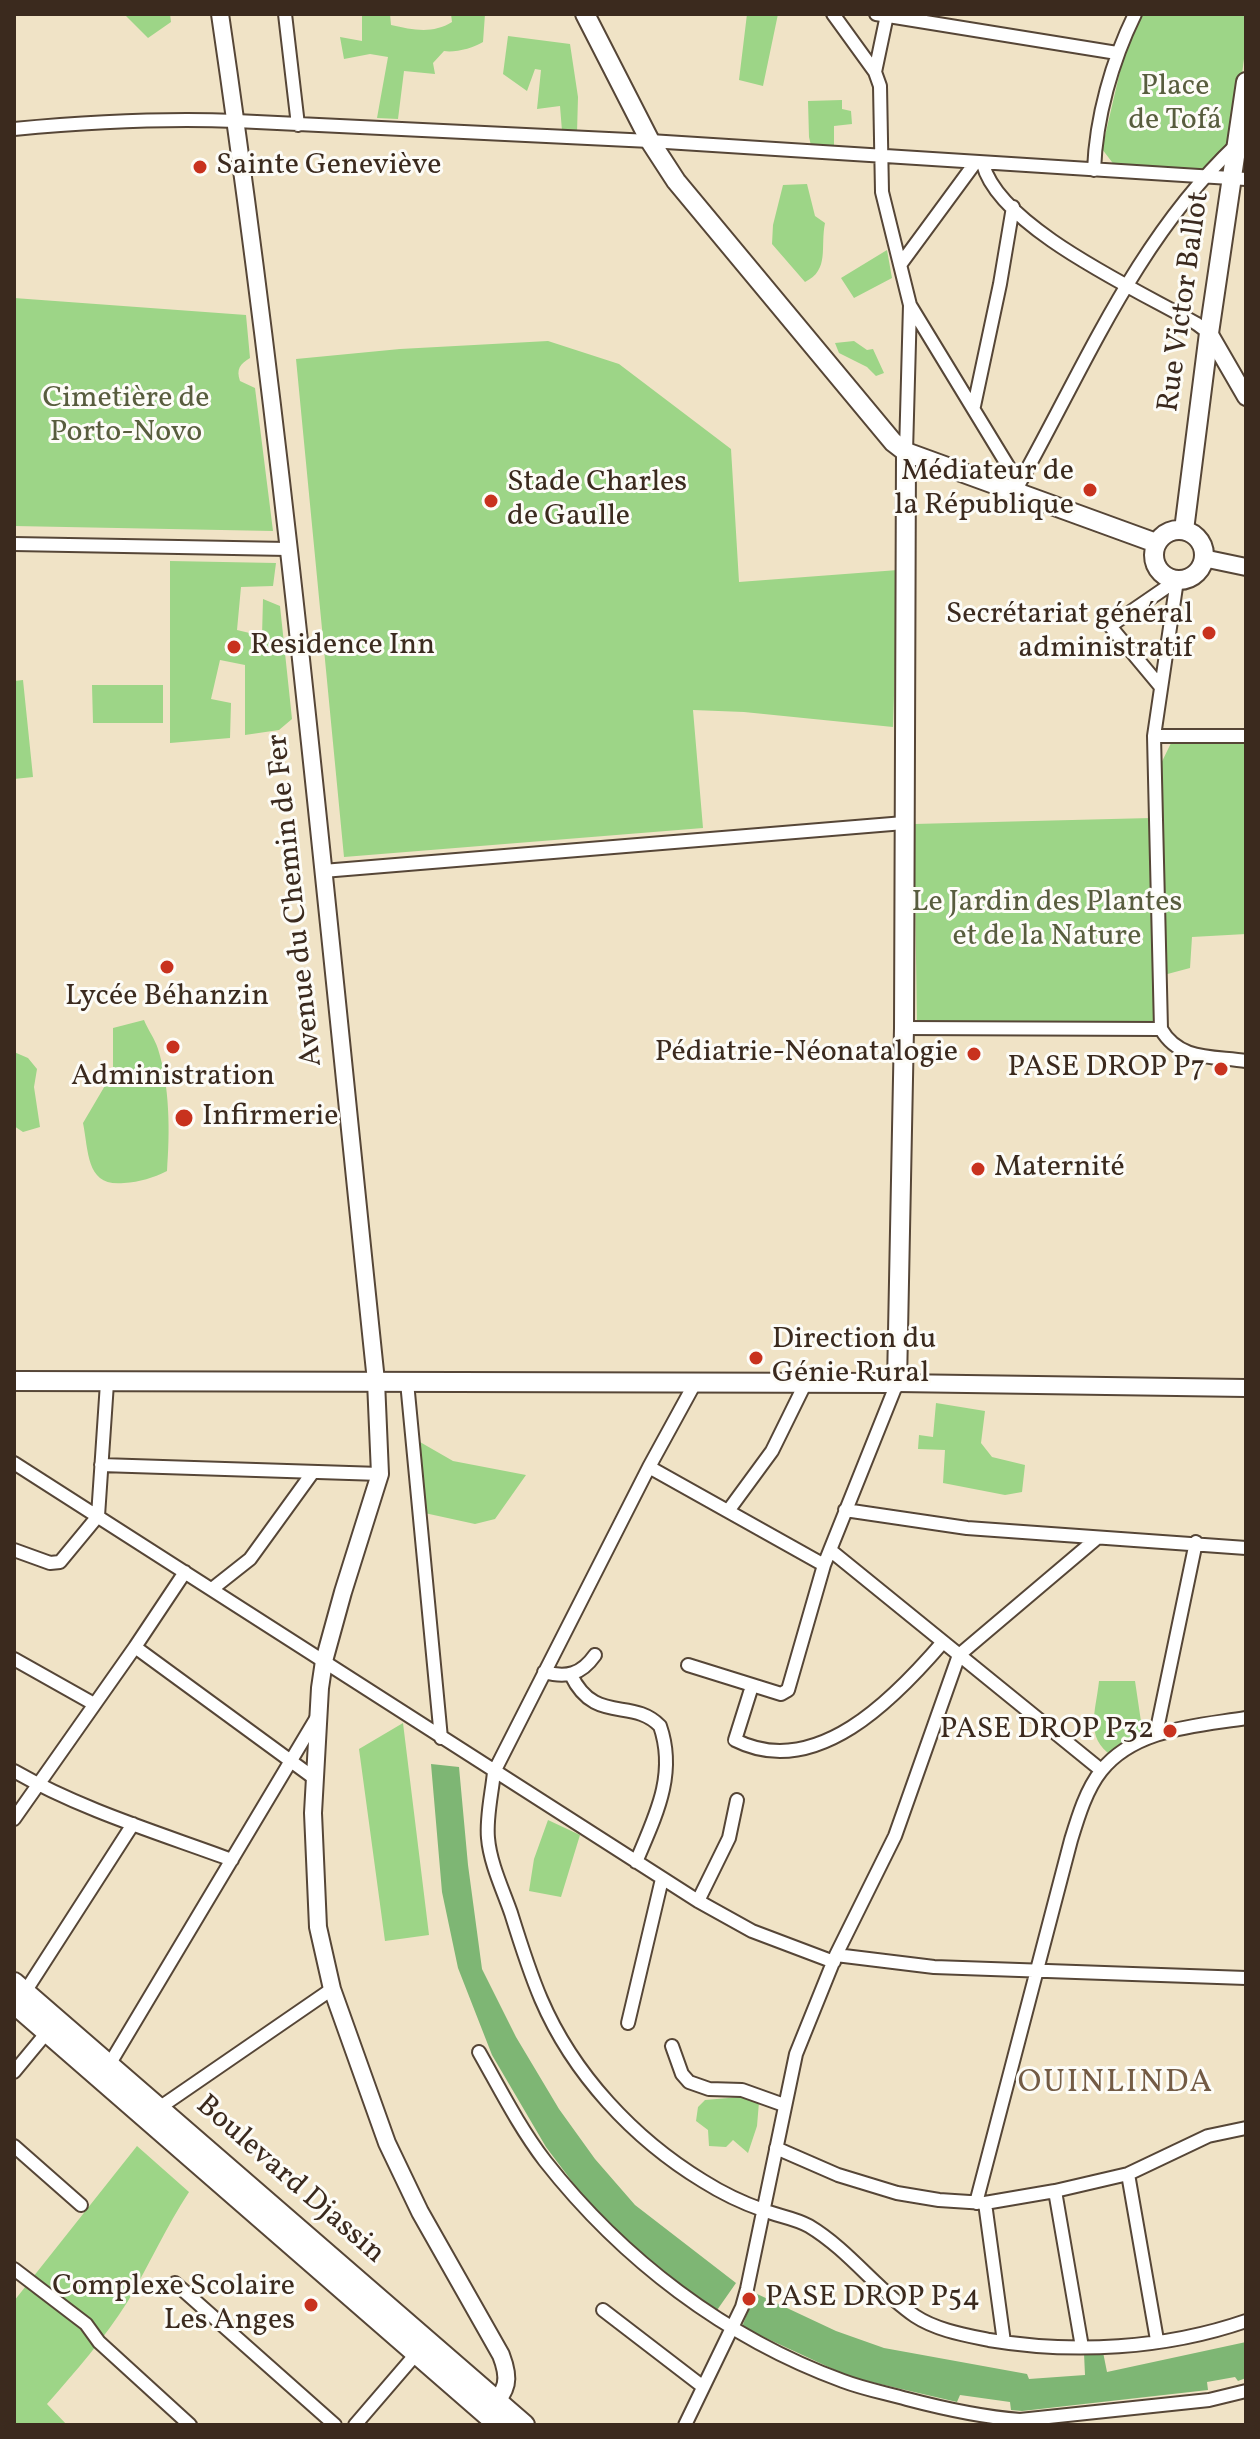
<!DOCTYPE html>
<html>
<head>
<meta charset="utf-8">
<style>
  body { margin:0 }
  #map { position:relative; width:1260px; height:2439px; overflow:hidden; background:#f0e3c6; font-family:Vollkorn,serif }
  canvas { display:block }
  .frame { position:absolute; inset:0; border:16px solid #3b2a1e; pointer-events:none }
</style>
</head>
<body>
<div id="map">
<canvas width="1260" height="2439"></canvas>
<div class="frame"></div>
</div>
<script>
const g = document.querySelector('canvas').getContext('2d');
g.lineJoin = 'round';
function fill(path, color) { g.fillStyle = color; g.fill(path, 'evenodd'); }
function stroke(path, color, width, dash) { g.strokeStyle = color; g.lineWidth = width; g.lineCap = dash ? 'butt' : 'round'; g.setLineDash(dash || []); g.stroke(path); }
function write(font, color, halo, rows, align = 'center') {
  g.font = font + ' Vollkorn,serif'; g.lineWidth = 6; g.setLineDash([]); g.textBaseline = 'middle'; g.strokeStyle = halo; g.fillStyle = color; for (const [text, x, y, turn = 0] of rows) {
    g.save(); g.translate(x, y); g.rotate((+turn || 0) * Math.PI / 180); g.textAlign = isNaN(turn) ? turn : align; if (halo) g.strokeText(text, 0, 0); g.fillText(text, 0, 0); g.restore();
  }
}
fill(new Path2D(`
  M 124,14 L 170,14 L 171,22 L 148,38 Z
  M 362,14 L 390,14 L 391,25 C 413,30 433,34 452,22 L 451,14 L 485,14 L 483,42 C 474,48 454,53 444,51 L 433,63 L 435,74 L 404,71 L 398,119 L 377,118 L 388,57 L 370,54 L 344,59 L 340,37 L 362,41 Z
  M 747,14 L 778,14 L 763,86 L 739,80 Z
  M 1143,14 L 1246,14 L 1246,44 L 1233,141 L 1204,170 L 1115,166 L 1102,149 L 1124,54 Z
  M 508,36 L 570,44 L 578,97 L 577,133 L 562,131 L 560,106 L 537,109 L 541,70 L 535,69 L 527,91 L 503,74 Z
  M 842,100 L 842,109 L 851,111 L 852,124 L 834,126 L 834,151 L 812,150 L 809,137 L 808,101 Z
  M 807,184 L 815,216 L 825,223 C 820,247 830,270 805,282 L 772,244 L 773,225 L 783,185 Z
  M 887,250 L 892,278 L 854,298 L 841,278 Z
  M 14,298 L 246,315 L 250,358 C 240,364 236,369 240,381 L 255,388 L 273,531 L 14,526 Z
  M 548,341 L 619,364 L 731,449 L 739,582 L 898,570 L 893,727 L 744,712 L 693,710 L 703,828 L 344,857 L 296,359 L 400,349 Z
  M 854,341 L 867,350 L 873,349 L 884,373 L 876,376 L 867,367 L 839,353 L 835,343 Z
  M 170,561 L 276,563 L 273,586 L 241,587 L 237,630 L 262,636 L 263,599 L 280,606 L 292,719 L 279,730 L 245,735 L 245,665 L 220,660 L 211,699 L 231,703 L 230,738 L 170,743 Z
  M 23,680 L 33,777 L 14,779 L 14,681 Z
  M 92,685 L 163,685 L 163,723 L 93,723 Z
  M 1246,740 L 1246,934 L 1192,937 L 1190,968 L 1160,976 L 1155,776 L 1171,743 Z
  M 1151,818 L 1155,1022 L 917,1024 L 914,824 Z
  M 144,1020 C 148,1030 155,1039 158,1049 C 170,1087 170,1132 167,1171 C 153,1178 140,1182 124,1183 C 86,1187 89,1153 83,1123 L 113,1072 L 113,1028 Z
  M 14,1052 L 28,1058 L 37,1069 L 34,1087 L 40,1127 L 23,1132 L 14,1126 Z
  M 936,1403 L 985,1411 L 981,1443 L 992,1457 L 1025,1465 L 1022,1492 L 1005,1495 L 943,1483 L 945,1450 L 918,1449 L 919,1435 L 933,1437 Z
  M 413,1438 L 453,1461 L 526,1475 L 495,1519 L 475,1524 L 420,1512 Z
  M 1099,1681 L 1135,1681 L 1143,1735 L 1112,1756 C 1084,1737 1096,1711 1099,1681 Z
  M 403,1723 L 429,1935 L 385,1941 L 359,1749 Z
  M 548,1820 L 580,1835 L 561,1897 L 529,1891 L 534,1859 Z
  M 740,2097 L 759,2102 L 757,2126 L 748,2153 L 733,2140 L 726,2147 L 709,2146 L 708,2130 L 696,2121 L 698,2107 L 705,2100 Z
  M 137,2146 L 189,2192 C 166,2227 149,2265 128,2301 C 104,2339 76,2371 47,2404 L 67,2425 L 14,2425 L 14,2301 Z`), '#9dd587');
fill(new Path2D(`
  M 431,1764 L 459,1767 L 468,1865 L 482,1969 L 516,2037 L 559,2109 L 595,2159 L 635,2205 L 736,2283 L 715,2313 L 685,2298 L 595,2212 L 546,2147 L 492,2055 L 458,1968 L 442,1892 Z
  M 755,2293 L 836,2331 L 884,2348 L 1027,2374 L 1029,2379 L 1085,2375 L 1084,2353 L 1103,2352 L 1107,2372 L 1246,2342 L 1246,2378 L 1238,2381 L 1235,2377 L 1207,2382 L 1208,2390 L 1022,2411 L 1011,2410 L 1010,2402 L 960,2395 L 957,2402 L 850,2377 L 742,2327 Z`), '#7eb674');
const minor = new Path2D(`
  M 285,14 L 298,125
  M 833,14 L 875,72 L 880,86 L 882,192 L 910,305 L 906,452
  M 876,14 L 1117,53
  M 875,72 L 887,15
  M 14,129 C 88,122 161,118 236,121 L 650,141 L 1246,179
  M 983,164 C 999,228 1142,292 1197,324 L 1209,333
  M 1094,170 C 1096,117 1112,61 1135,14
  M 900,265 L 975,163
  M 910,305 L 1019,484 L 1020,491
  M 974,406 L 1000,284 L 1013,207
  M 1019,484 C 1085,366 1136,240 1236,145
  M 14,544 L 288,549
  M 1177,580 L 1154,736 L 1161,1029 C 1179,1061 1213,1056 1246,1061
  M 1160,686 L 1110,626 L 1177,580
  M 1154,736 L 1246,736
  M 323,871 L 904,823
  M 904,1028 L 1161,1029
  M 407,1382 L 441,1738
  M 695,1383 L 649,1467 L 494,1772 C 492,1793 486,1817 488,1838 C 490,1863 503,1890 511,1913 C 520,1942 529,1971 541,1999 C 573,2074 634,2139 703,2181 C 722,2193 743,2203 763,2210 C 778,2216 795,2218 809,2226 C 849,2250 877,2290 915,2316 C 936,2330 965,2335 989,2340 C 1073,2354 1165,2349 1246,2321
  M 14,1463 L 698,1901 L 752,1931 L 834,1962
  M 101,1465 L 380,1474
  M 649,1467 L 824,1565
  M 845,1510 L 967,1528 L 1246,1548
  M 728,1511 L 772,1451 L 806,1382
  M 14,1550 L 50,1563 L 60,1562 L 98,1516 L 107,1383
  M 830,1550 L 1101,1770
  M 212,1589 L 250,1559 L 313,1472
  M 135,1647 L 314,1778
  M 14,1659 L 94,1704
  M 688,1665 L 781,1694 L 788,1690 L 824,1565 L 897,1383
  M 544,1672 C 566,1678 581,1675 595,1655
  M 571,1675 C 595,1725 632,1697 660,1726 C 677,1775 655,1817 636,1862
  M 752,1686 L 735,1740 C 816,1781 895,1698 943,1642
  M 1156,1734 L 1196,1542
  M 14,1771 C 82,1810 159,1833 232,1860
  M 14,1819 L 135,1647 L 185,1572
  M 698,1901 L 729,1838 L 737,1800
  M 836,1955 L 934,1967 L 1246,1978
  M 25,1992 L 133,1824
  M 628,2023 L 662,1879
  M 672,2046 L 682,2074 L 689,2082 L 709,2089 L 742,2090 L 784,2105
  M 479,2052 C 500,2089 519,2127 545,2161 C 622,2259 725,2338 843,2381 C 864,2389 886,2393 907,2399 C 945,2409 981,2417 1020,2420 L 1209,2400 L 1246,2391
  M 109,2065 L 317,1717
  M 14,2072 L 48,2031
  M 159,2108 L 332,1989
  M 14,2146 L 81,2205
  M 776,2148 L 838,2175 L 897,2193 L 939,2200 L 985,2203 L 1055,2191 L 1128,2174 L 1208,2136 L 1246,2128
  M 1128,2174 L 1157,2340
  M 1055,2191 L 1082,2347
  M 976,2203 L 1071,1840 C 1078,1817 1086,1790 1101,1771 C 1135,1728 1197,1726 1246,1718
  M 985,2203 L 1004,2342
  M 14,2269 L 86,2324 L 99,2342 L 190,2425
  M 175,2283 L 335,2425
  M 603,2310 L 702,2386
  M 355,2425 L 416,2354
  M 685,2425 L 742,2307 L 747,2289 L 796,2054 L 836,1955 L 895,1836 L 959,1655 L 1096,1539`);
const tertiary = new Path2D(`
  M 220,14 C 287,468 328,925 376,1381 L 380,1474 L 343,1592 L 324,1661 L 320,1688 L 313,1813 L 318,1927 L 332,1989 L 387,2143 L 420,2212 L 501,2355 C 511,2381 507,2388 491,2410
  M 1209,333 L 1246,397
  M 1203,558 L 1246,567
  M 897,1383 L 1246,1388`);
const secondary = new Path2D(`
  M 585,14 L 650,141 L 676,181 L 893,442 L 906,452 L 1156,543
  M1154 555a25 25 0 1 1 50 0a25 25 0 1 1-50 0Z
  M 1184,530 L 1209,333 L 1246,82
  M 14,1381 L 897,1383 L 904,1028 L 906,452`);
const trunk = new Path2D(`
  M 14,1983 L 524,2425
  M 14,2003 L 499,2425`);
stroke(minor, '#564637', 16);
stroke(tertiary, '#564637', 20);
stroke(secondary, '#564637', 22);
stroke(trunk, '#564637', 24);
stroke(minor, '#fff', 12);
stroke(tertiary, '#fff', 16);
stroke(secondary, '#fff', 18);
stroke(trunk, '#fff', 20);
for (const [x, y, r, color] of [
  [200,167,8,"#c8321e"],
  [1090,490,8,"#c8321e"],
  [491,501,8,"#c8321e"],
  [1209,633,8,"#c8321e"],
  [234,647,8,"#c8321e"],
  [167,967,8,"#c8321e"],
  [173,1047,8,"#c8321e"],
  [974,1054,8,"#c8321e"],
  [1221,1069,8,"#c8321e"],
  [184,1118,10,"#c8321e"],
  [978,1169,8,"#c8321e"],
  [756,1358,8,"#c8321e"],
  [1170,1731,8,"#c8321e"],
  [749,2299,8,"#c8321e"],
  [311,2305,8,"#c8321e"]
]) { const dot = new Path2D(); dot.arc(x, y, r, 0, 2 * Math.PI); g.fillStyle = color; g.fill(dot); stroke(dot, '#fdfcf7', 3); }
write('30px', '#585d3e', '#fdfcf7', [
  ["Place",1175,88],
  ["de Tofá",1175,122],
  ["Cimetière de",126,400],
  ["Porto-Novo",126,434],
  ["Le Jardin des Plantes",1047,904],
  ["et de la Nature",1047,938]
]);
write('30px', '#3b2a1e', '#fdfcf7', [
  ["Sainte Geneviève",216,167],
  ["Médiateur de",1074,473,"right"],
  ["la République",1074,507,"right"],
  ["Stade Charles",507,484],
  ["de Gaulle",507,518],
  ["Secrétariat général",1193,616,"right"],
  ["administratif",1193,650,"right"],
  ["Residence Inn",250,647],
  ["Lycée Béhanzin",167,998,"center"],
  ["Pédiatrie-Néonatalogie",958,1054,"right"],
  ["PASE DROP P7",1205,1069,"right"],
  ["Administration",173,1078,"center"],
  ["Infirmerie",202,1118],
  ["Maternité",994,1169],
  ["Direction du",772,1341],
  ["Génie Rural",772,1375],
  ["PASE DROP P32",1154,1731,"right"],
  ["Complexe Scolaire",295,2288,"right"],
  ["Les Anges",295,2322,"right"],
  ["PASE DROP P54",765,2299]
], 'left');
write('30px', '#3b2a1e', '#fdfcf7', [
  ["Rue Victor Ballot",1186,302,-82],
  ["Avenue du Chemin de Fer",297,900,-96],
  ["Boulevard Djassin",289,2181,41]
]);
g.letterSpacing = '2px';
write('32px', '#735b44', '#fdfcf7', [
  ["OUINLINDA",1116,2085]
]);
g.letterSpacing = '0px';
</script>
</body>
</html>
